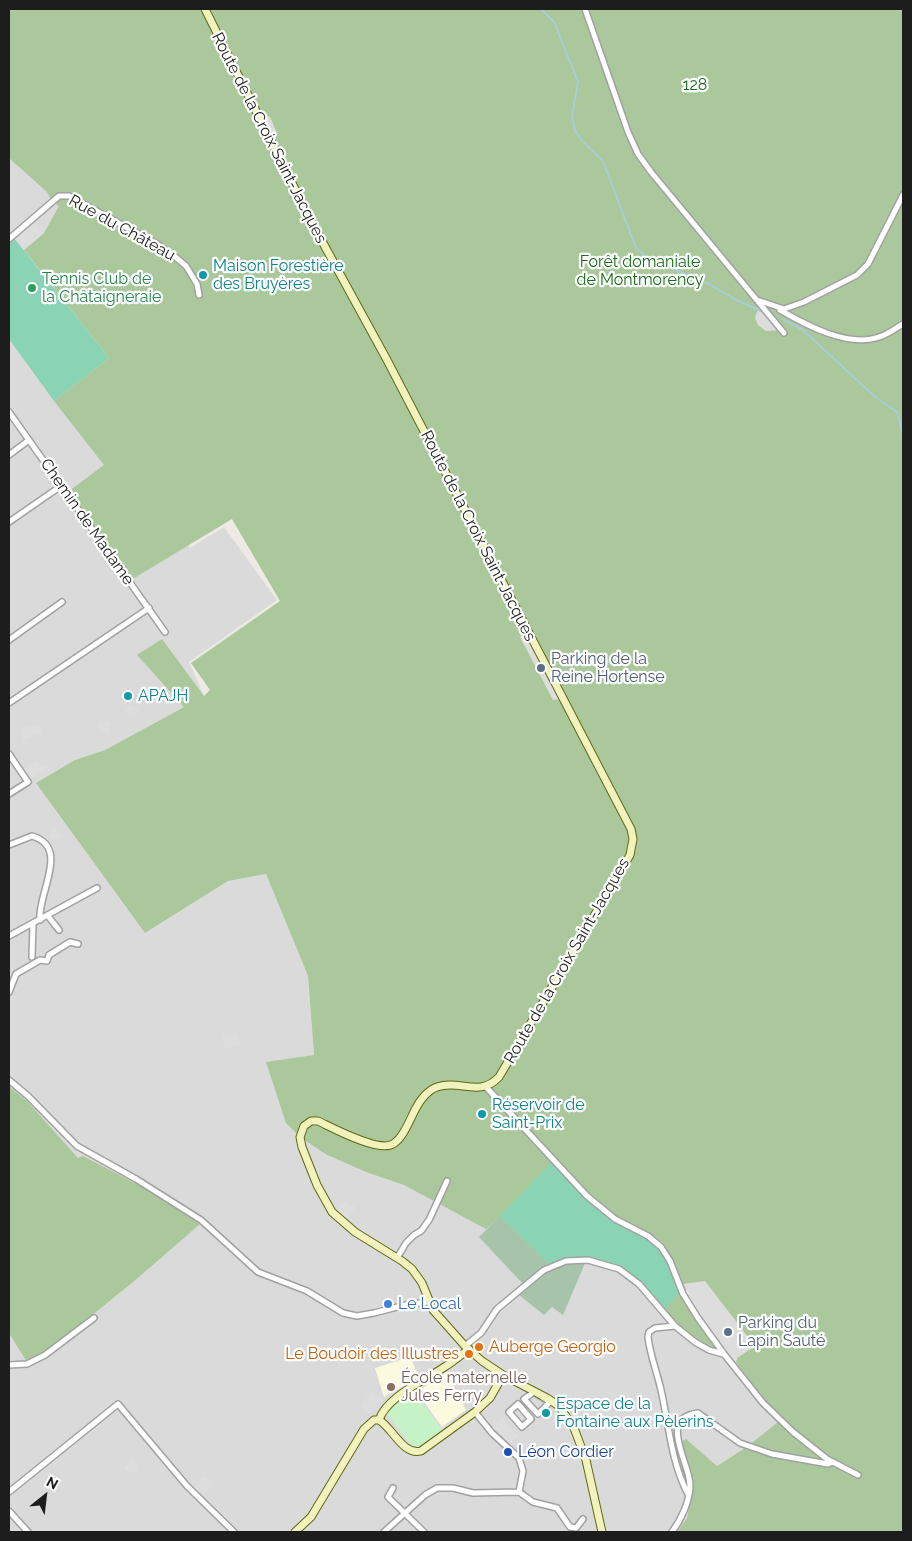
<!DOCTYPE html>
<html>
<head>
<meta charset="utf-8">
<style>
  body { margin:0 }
  #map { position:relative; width:912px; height:1541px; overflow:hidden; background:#edeae4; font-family:Raleway,sans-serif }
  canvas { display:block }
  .frame { position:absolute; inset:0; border:10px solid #1d1d1d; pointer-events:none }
  .north { position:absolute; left:20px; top:1471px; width:50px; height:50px; -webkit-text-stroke:4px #fff; paint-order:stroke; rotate:29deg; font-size:14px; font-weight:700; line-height:20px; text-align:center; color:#1d1d1d }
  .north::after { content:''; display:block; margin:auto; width:18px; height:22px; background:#1d1d1d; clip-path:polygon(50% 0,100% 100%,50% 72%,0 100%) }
</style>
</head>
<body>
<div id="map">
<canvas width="912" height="1541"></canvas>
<div class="frame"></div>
<div class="north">N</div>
</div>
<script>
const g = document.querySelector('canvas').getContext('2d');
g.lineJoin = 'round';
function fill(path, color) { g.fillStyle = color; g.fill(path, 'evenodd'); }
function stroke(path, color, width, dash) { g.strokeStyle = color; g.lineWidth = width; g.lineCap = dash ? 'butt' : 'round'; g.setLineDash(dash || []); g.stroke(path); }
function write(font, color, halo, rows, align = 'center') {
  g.font = font + ' Raleway,sans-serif'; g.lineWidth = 4.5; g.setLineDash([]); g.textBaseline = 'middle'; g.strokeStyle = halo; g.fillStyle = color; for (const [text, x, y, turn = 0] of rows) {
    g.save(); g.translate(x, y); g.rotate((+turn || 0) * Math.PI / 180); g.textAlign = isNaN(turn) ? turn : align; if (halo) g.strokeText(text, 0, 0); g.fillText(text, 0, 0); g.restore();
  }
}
fill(new Path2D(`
  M 9,152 L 114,214 L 118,443 L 190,548 L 224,527 L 277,600 L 189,662 L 204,696 L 105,750 L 75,760 L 145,933 L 228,881 L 266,874 L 308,976 L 314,1055 L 267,1063 L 327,1155 L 366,1172 L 442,1188 L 562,1260 L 624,1262 L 727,1349 L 779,1421 L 748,1446 L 717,1466 L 686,1439 L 691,1496 L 687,1518 L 677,1532 L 9,1532 Z`), '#dbdada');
fill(new Path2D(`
  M 410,1357 L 419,1377 L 384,1397 L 375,1368 Z
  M 446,1372 L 466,1410 L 442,1427 L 417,1392 Z`), '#fbfadf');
fill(new Path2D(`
  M 9,9 L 903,9 L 903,1532 L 677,1532 L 687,1518 L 691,1496 L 673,1447 L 686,1439 L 717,1466 L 748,1446 L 779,1421 L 736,1362 L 743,1339 L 700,1285 L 682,1291 L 724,1354 L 709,1350 L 675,1326 L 639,1284 L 619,1269 L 595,1261 L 551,1266 L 500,1217 L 486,1229 L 404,1185 L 366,1172 L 327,1155 L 300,1137 L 286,1123 L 266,1062 L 314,1055 L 308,976 L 266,874 L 228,881 L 145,933 L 36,783 L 75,760 L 105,750 L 184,707 L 137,655 L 162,639 L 204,696 L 210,690 L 191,663 L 280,601 L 232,519 L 131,580 C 110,550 91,520 69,491 L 104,465 L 54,401 L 109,358 L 24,250 L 44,233 L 59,206 L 52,202 L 47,192 L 9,158 Z
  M 9,1086 L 26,1100 L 78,1158 L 83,1156 L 146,1189 L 200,1224 L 139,1277 L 43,1355 L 27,1362 L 9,1333 Z`), '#abc89d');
fill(new Path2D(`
  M 500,1216 L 551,1266 L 523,1284 L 479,1237 Z
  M 564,1262 L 585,1263 L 563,1315 L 552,1307 L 544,1315 L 518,1294 L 542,1273 Z`), '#a7c4ab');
fill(new Path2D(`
  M 414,1391 L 442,1430 L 418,1447 L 413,1447 L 387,1414 L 389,1410 Z`), '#c5f3c7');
fill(new Path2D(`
  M 14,238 L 109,358 L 54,401 L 9,339 L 9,243 Z
  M 553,1161 L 615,1220 L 648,1236 L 660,1248 L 669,1261 L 681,1291 L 662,1312 L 639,1284 L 619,1269 L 577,1259 L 551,1266 L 500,1216 Z`), '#8ad4b5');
fill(new Path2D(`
  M 261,114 L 270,117 L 277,133 L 274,139 Z
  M 33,221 L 44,233 L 24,250 L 14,238 Z
  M 759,305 L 780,330 L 766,331 L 758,325 L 755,318 Z
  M 526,632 L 562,699 L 553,700 L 520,637 Z
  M 129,705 L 139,710 L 134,718 L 125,713 Z
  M 102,718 L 112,723 L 108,733 L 96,727 Z
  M 39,724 L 42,734 L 36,734 L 23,741 L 20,729 Z
  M 37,760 L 42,766 L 46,765 L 48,768 L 28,781 L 22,771 Z
  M 55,826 L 61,837 L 53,841 L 48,835 Z
  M 237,1033 L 241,1045 L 225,1049 L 222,1036 Z
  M 343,1202 L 356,1207 L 347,1219 L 336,1211 Z
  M 705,1281 L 755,1346 L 733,1361 L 703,1319 L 683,1284 Z
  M 372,1391 L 383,1399 L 370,1414 L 360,1406 Z
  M 503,1418 L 518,1436 L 508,1446 L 492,1427 Z
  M 133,1459 L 139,1467 L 130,1474 L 124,1467 Z
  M 205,1476 L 214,1485 L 203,1496 L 194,1487 Z`), '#ddd');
stroke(new Path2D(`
  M 541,9 L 554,22 L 578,82 L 572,116 L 575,131 L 583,142 L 603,161 L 636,248 L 649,259 L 709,284 L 736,300 L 763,312
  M 783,319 L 803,330 L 874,396 L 897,412 L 903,436`), '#a9cdd6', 2);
const street = new Path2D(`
  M 585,9 L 628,132 L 638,154 L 651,172 L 784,333
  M 9,239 L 59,196 L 69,196 L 157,244 L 173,255 L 186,266 L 197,284 L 199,295
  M 757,300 L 784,309 L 804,302 L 857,275 L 868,264 L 903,195
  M 780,310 C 806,325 848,348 879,337 C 887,335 896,328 903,324
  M 9,412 L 165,632
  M 9,455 L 29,440
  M 9,522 L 61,486
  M 9,640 L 62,602
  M 9,703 L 149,608
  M 9,754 L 28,782 L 9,794
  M 9,845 L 32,836 C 71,847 37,894 40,920
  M 48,916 L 59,930
  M 9,936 L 97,888
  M 32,957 L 33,924
  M 9,992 L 16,974 L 40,960 L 47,961 L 49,955 L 70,942 L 78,944
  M 9,1080 L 28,1096 L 77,1146 L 136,1179 L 201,1220 L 258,1272 L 307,1291 L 343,1313 L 357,1316 L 374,1313 L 405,1305 L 429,1302
  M 486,1087 L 587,1196 L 615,1219 L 648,1236 L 661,1247 L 670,1261 L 683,1294 L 698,1318 L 724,1354 L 763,1403 L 793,1432 L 827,1459 L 858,1475
  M 397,1258 L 406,1243 L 414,1235 L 421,1231 L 429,1220 L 447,1181
  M 675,1326 L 655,1328 L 649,1332 L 648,1337 C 650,1355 657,1372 661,1390 C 669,1425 671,1462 688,1494
  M 465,1346 L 481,1333 L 497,1309 L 544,1270 L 566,1261 L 588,1260 L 619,1269 L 639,1284 L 675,1326 L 695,1342 L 709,1350 L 723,1354
  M 9,1365 L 27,1364 L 45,1355 L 94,1318
  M 534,1392 L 550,1402 L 538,1414 L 524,1399 Z
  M 518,1404 L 531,1419 L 522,1427 L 509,1412 Z
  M 475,1412 L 492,1433 L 519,1458 L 523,1471 L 519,1492
  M 393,1488 L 388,1497 L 424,1532
  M 9,1492 L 118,1404 L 187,1486 L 234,1532
  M 9,1511 L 28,1532
  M 384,1532 L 425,1495 L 437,1488 L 453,1488 L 473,1493 L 519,1492 L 533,1502 L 557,1508 L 570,1527 L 576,1528 L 583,1519
  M 672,1532 C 681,1520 690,1501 690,1485 C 690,1463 657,1418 698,1413 L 740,1443 L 772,1454 L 828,1464 L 833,1462`);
const secondary = new Path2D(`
  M 205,9 L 311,221 L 387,360 L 631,829 L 633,839 L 630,855 L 499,1077 C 479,1098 460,1079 437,1087 C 428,1090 420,1100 416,1108 C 410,1119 404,1137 393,1144 C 379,1153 333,1128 318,1121 L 311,1121 L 304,1126 L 300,1137 L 302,1147 L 317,1185 L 332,1212 L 355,1232 L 402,1261 L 412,1269 L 422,1283 L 433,1310 L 465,1346 L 482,1361 L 503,1375 L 547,1398 L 559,1406 L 574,1428 L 586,1460 L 602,1532
  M 379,1420 C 392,1427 403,1456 421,1451 L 475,1412 L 490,1398 L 503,1375
  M 379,1420 C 387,1396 426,1380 446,1366 C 454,1361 461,1355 469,1349
  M 295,1532 L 311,1517 L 364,1429 L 374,1420 L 379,1420`);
stroke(street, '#a1a1a1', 8);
stroke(secondary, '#616810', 9);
stroke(street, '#fff', 5);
stroke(secondary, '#f1f2bd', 7);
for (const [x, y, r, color] of [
  [203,275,5,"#0f9aa8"],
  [32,288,5,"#2e9e5b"],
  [541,668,5,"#5c6f8a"],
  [128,696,5,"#0f9aa8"],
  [482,1114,5,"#0f9aa8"],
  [388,1304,5,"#3f7fe0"],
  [728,1332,5,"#5c6f8a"],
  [479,1347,5,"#e8710a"],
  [469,1354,5,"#e8710a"],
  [391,1387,5,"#8d6e63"],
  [546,1413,5,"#0f9aa8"],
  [508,1452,5,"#1a4fb4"]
]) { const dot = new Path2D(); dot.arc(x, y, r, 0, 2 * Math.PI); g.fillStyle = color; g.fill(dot); stroke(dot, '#fff', 2); }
write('16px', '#176f1b', '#fff', [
  ["128",695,85],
  ["Forêt domaniale",640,262],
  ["de Montmorency",640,280]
]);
write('16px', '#1d1d1d', '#fff', [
  ["Route de la Croix Saint-Jacques",269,138,63],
  ["Rue du Château",122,228,29],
  ["Chemin de Madame",87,522,55],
  ["Route de la Croix Saint-Jacques",478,536,63],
  ["Route de la Croix Saint-Jacques",567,961,-60]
]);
write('16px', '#0d838f', '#fff', [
  ["Maison Forestière",213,266],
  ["des Bruyères",213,284],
  ["APAJH",138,696],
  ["Réservoir de",492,1105],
  ["Saint-Prix",492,1123],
  ["Espace de la",556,1404],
  ["Fontaine aux Pèlerins",556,1422]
], 'left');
write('16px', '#27864d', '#fff', [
  ["Tennis Club de",42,279],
  ["la Châtaigneraie",42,297]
], 'left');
write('16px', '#4e5e75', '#fff', [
  ["Parking de la",551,659],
  ["Reine Hortense",551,677],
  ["Parking du",738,1323],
  ["Lapin Sauté",738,1341]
], 'left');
write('16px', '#366cbe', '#fff', [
  ["Le Local",398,1304]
], 'left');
write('16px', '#c56008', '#fff', [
  ["Auberge Georgio",489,1347],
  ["Le Boudoir des Illustres",459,1354,"right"]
], 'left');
write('16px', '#785e54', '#fff', [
  ["École maternelle",401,1378],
  ["Jules Ferry",401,1396]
], 'left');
write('16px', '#164399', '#fff', [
  ["Léon Cordier",518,1452]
], 'left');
</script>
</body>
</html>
